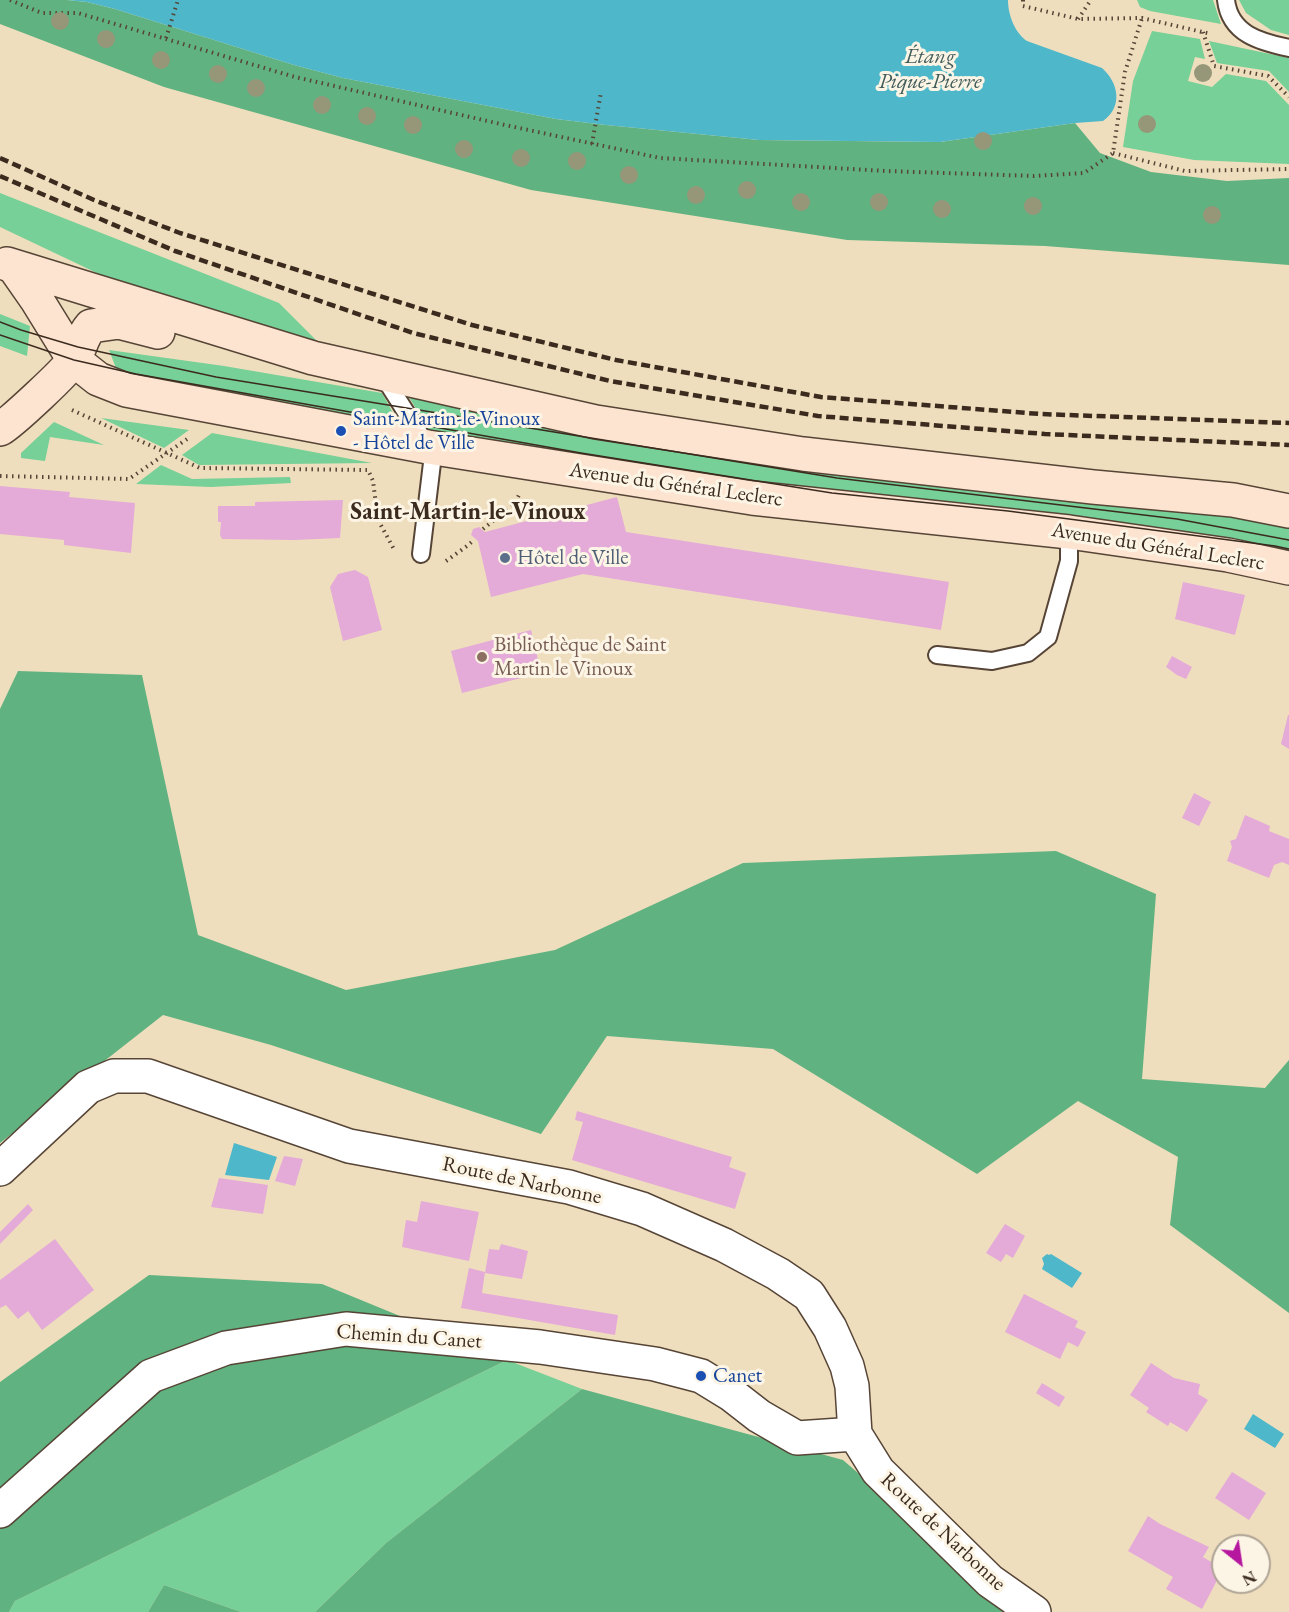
<!DOCTYPE html>
<html>
<head>
<meta charset="utf-8">
<style>
  body { margin:0 }
  #map { position:relative; width:1289px; height:1612px; overflow:hidden; background:#efdebd; font-family:"EB Garamond",serif }
  canvas { display:block }
  .north { position:absolute; left:1211px; top:1534px; width:60px; height:60px; box-sizing:border-box; background:#fcf5e5; border:2px solid #afa495; border-radius:50%; rotate:150deg; font-size:16px; font-weight:700; line-height:24px; text-align:center; color:#3b2a1e }
  .north::after { content:''; display:block; margin:auto; width:21px; height:27px; background:#b5179e; clip-path:polygon(50% 0,100% 100%,50% 72%,0 100%) }
</style>
</head>
<body>
<div id="map">
<canvas width="1289" height="1612"></canvas>
<div class="north">N</div>
</div>
<script>
const g = document.querySelector('canvas').getContext('2d');
g.lineJoin = 'round';
function fill(path, color) { g.fillStyle = color; g.fill(path, 'evenodd'); }
function stroke(path, color, width, dash) { g.strokeStyle = color; g.lineWidth = width; g.lineCap = dash ? 'butt' : 'round'; g.setLineDash(dash || []); g.stroke(path); }
function write(font, color, halo, rows, align = 'center') {
  g.font = font + ' "EB Garamond",serif'; g.lineWidth = 6; g.setLineDash([]); g.textBaseline = 'middle'; g.strokeStyle = halo; g.fillStyle = color; for (const [text, x, y, turn = 0] of rows) {
    g.save(); g.translate(x, y); g.rotate((+turn || 0) * Math.PI / 180); g.textAlign = isNaN(turn) ? turn : align; if (halo) g.strokeText(text, 0, 0); g.fillText(text, 0, 0); g.restore();
  }
}
fill(new Path2D(`
  M 1137,0 L 1213,0 L 1221,24 L 1150,11 L 1140,7 Z
  M 1239,0 L 1289,0 L 1289,35 L 1271,30 L 1246,13 Z
  M 1152,31 L 1200,39 L 1205,59 L 1195,57 L 1188,81 L 1212,87 L 1226,74 L 1266,81 L 1289,105 L 1289,164 L 1194,160 L 1123,147 L 1133,81 Z
  M 1209,41 L 1289,58 L 1289,92 L 1269,71 L 1217,63 Z
  M 0,193 L 279,303 L 319,343 L 139,293 L 0,227 Z
  M 0,314 L 30,326 L 27,356 L 0,346 Z
  M 109,350 L 224,366 L 382,393 L 402,429 L 119,376 Z
  M 409,397 L 1289,520 L 1289,559 L 889,509 L 431,434 Z
  M 101,418 L 189,430 L 164,448 Z
  M 54,422 L 104,445 L 50,437 L 45,461 L 21,458 L 21,453 Z
  M 212,433 L 372,463 L 199,465 L 182,455 Z
  M 161,465 L 192,479 L 290,477 L 291,483 L 211,487 L 136,484 Z
  M 507,1360 L 582,1389 L 386,1543 L 315,1612 L 241,1612 L 164,1585 L 148,1612 L 9,1612 L 15,1601 Z`), '#76d097');
fill(new Path2D(`
  M 0,0 L 67,0 L 87,2 L 115,9 L 294,65 L 343,78 L 556,119 L 606,125 L 759,140 L 940,142 L 1075,123 L 1100,153 L 1151,172 L 1227,181 L 1289,178 L 1289,265 L 1045,246 L 847,240 L 531,190 L 164,87 L 0,24 Z
  M 18,671 L 142,675 L 198,935 L 346,990 L 555,950 L 743,863 L 1056,851 L 1156,894 L 1142,1079 L 1265,1088 L 1289,1060 L 1289,1313 L 1170,1225 L 1178,1157 L 1078,1101 L 977,1174 L 773,1049 L 607,1036 L 541,1134 L 271,1045 L 163,1015 L 0,1143 L 0,709 Z
  M 149,1275 L 322,1284 L 507,1360 L 15,1601 L 9,1612 L 0,1612 L 0,1382 Z
  M 582,1389 L 843,1460 L 1019,1612 L 315,1612 L 386,1543 Z
  M 164,1585 L 241,1612 L 148,1612 Z`), '#60b280');
fill(new Path2D(`
  M 67,0 L 1008,0 C 1008,15 1015,33 1027,41 L 1102,68 C 1119,83 1123,107 1103,121 L 1075,123 L 940,142 L 759,140 L 606,125 L 556,119 L 343,78 L 294,65 L 115,9 L 87,2 Z
  M 234,1143 L 277,1157 L 269,1180 L 225,1175 Z
  M 1047,1254 L 1049,1255 L 1051,1254 L 1082,1273 L 1072,1288 L 1042,1269 L 1044,1264 L 1042,1258 Z
  M 1253,1414 L 1284,1434 L 1275,1448 L 1244,1429 Z`), '#4eb8ca');
fill(new Path2D(`
  M 0,486 L 70,492 L 69,497 L 135,503 L 131,553 L 64,545 L 64,540 L 0,534 Z
  M 617,497 L 626,532 L 949,582 L 941,630 L 583,574 L 491,597 L 478,541 L 471,535 L 473,529 L 479,527 L 485,532 Z
  M 343,500 L 340,538 L 294,540 L 222,539 L 220,535 L 221,522 L 218,522 L 218,506 L 255,506 L 255,502 Z
  M 355,570 L 368,577 L 382,630 L 343,641 L 330,587 L 338,574 Z
  M 1183,582 L 1245,595 L 1235,635 L 1175,619 Z
  M 531,630 L 541,673 L 462,693 L 451,651 Z
  M 1172,656 L 1192,667 L 1186,679 L 1177,675 L 1166,667 Z
  M 1288,715 L 1289,715 L 1289,749 L 1281,744 Z
  M 1194,793 L 1211,802 L 1199,826 L 1182,818 Z
  M 1245,815 L 1270,826 L 1269,831 L 1289,839 L 1289,865 L 1282,862 L 1274,865 L 1269,878 L 1227,861 L 1232,847 L 1230,841 L 1236,839 Z
  M 577,1111 L 732,1157 L 729,1167 L 746,1173 L 735,1209 L 572,1160 L 583,1122 L 575,1120 Z
  M 284,1156 L 303,1159 L 295,1186 L 275,1181 Z
  M 219,1178 L 268,1185 L 263,1214 L 211,1207 Z
  M 421,1201 L 479,1212 L 469,1261 L 402,1247 L 406,1220 L 417,1222 Z
  M 28,1204 L 33,1210 L 0,1244 L 0,1232 Z
  M 1005,1224 L 1025,1236 L 1013,1258 L 1006,1254 L 1001,1262 L 986,1253 Z
  M 55,1239 L 94,1290 L 42,1330 L 28,1311 L 18,1319 L 6,1305 L 0,1308 L 0,1280 Z
  M 501,1244 L 528,1251 L 522,1279 L 485,1273 L 489,1249 L 499,1250 Z
  M 469,1268 L 485,1272 L 482,1293 L 618,1315 L 615,1335 L 461,1308 Z
  M 1024,1294 L 1078,1321 L 1075,1327 L 1086,1332 L 1078,1347 L 1068,1342 L 1060,1359 L 1005,1332 Z
  M 1151,1363 L 1174,1378 L 1200,1384 L 1198,1394 L 1208,1400 L 1187,1432 L 1170,1422 L 1168,1426 L 1146,1412 L 1149,1408 L 1130,1395 Z
  M 1042,1383 L 1065,1397 L 1059,1407 L 1036,1393 Z
  M 1232,1472 L 1266,1493 L 1249,1520 L 1215,1498 Z
  M 1148,1516 L 1160,1524 L 1209,1547 L 1203,1557 L 1223,1569 L 1202,1609 L 1166,1589 L 1173,1577 L 1128,1551 Z`), '#e4aad8');
const lane = new Path2D(`
  M 1226,0 C 1230,34 1260,42 1289,48
  M 383,376 L 428,447 L 432,463 L 421,554
  M 937,655 L 992,661 L 1028,653 L 1048,637 L 1069,561 L 1069,532`);
const street = new Path2D(`
  M 0,1169 L 88,1087 L 114,1076 L 148,1076 L 349,1146 L 569,1187 L 642,1209 L 724,1245 L 778,1274 L 809,1295 L 830,1328 L 847,1366 L 852,1386 L 855,1434 L 878,1471 L 990,1581 L 1034,1612
  M 0,1511 L 151,1376 L 226,1348 L 346,1329 L 540,1347 L 655,1364 L 701,1376 L 732,1395 L 759,1416 L 797,1438 L 855,1434`);
const secondary = new Path2D(`
  M 7,264 L 313,358 L 596,422 L 803,454 L 1093,487 L 1233,500 L 1289,511
  M 14,267 L 37,300 L 74,360 L 98,379 L 126,390 L 428,447 L 752,498 L 1069,532 L 1228,555 L 1289,568
  M 0,429 C 12,422 68,370 74,359 C 81,347 82,336 91,326 L 119,322 L 158,332`);
stroke(lane, '#564536', 20);
stroke(street, '#564536', 36);
stroke(secondary, '#564536', 36);
stroke(new Path2D(`
  M 10,0 L 42,13 L 78,13 L 295,77 L 505,125 L 660,158 L 886,171 L 1034,176 L 1084,173 L 1113,153 L 1125,72 L 1142,18
  M 1023,0 L 1023,6 L 1078,19 L 1142,18 L 1211,34
  M 1078,19 L 1091,0
  M 1203,32 L 1214,66 L 1268,76 L 1289,97
  M 166,38 L 178,0
  M 592,144 L 601,92
  M 1113,153 L 1185,171 L 1289,169
  M 72,410 L 200,468 L 368,470 L 373,481 L 378,520 L 395,551
  M 0,476 L 129,479 L 190,437
  M 483,529 L 515,503 L 520,493
  M 446,561 L 467,546 L 474,540`), '#564536', 4, [1.5, 4.5]);
stroke(lane, '#fff', 16);
stroke(street, '#fff', 33);
stroke(secondary, '#fde4d1', 33);
stroke(new Path2D(`
  M 0,322 L 21,330 L 78,347 L 216,377 L 837,478 L 1177,519 L 1289,540
  M 0,335 L 74,360 L 136,374 L 581,453 L 832,493 L 1008,511 L 1275,546 L 1289,549`), '#3b2a1e', 1.5);
stroke(new Path2D(`
  M 0,158 L 94,200 L 180,233 L 472,325 L 616,360 L 821,397 L 1040,414 L 1289,423
  M 0,176 L 175,251 L 413,333 L 610,381 L 818,416 L 1045,434 L 1289,445`), '#3b2a1e', 4.5, [9, 4.5]);
g.fillStyle = '#969679';
for (const [x, y] of [
  [60,21],
  [106,39],
  [161,60],
  [1203,73],
  [218,74],
  [256,88],
  [322,105],
  [367,116],
  [1147,124],
  [413,125],
  [983,141],
  [464,149],
  [521,158],
  [577,161],
  [629,175],
  [747,190],
  [696,195],
  [801,202],
  [879,202],
  [1033,206],
  [942,209],
  [1212,215]
]) { g.beginPath(); g.arc(x, y, 9, 0, 2 * Math.PI); g.fill(); }
for (const [x, y, r, color] of [
  [341,431,6,"#1a4fb4"],
  [505,558,6,"#5c6f8a"],
  [482,657,6,"#8d6e63"],
  [701,1376,6,"#1a4fb4"]
]) { const dot = new Path2D(); dot.arc(x, y, r, 0, 2 * Math.PI); g.fillStyle = color; g.fill(dot); stroke(dot, '#fcf5e5', 2); }
write('21px', '#164399', '#fcf5e5', [
  ["Saint-Martin-le-Vinoux",353,419],
  ["- Hôtel de Ville",353,443],
  ["Canet",713,1376]
], 'left');
write('21px', '#3b2a1e', '#fcf5e5', [
  ["Avenue du Général Leclerc",676,485,8],
  ["Avenue du Général Leclerc",1158,547,9],
  ["Route de Narbonne",522,1181,12],
  ["Chemin du Canet",409,1337,4],
  ["Route de Narbonne",943,1532,43]
]);
write('21px', '#4e5e75', '#fcf5e5', [
  ["Hôtel de Ville",517,558]
], 'left');
write('21px', '#785e54', '#fcf5e5', [
  ["Bibliothèque de Saint",494,645],
  ["Martin le Vinoux",494,669]
], 'left');
write('italic 22px', '#425c5a', '#fcf5e5', [
  ["Étang",930,57],
  ["Pique-Pierre",930,82]
]);
write('bold 24px', '#3b2a1e', '#fcf5e5', [
  ["Saint-Martin-le-Vinoux",468,512]
]);
</script>
</body>
</html>
